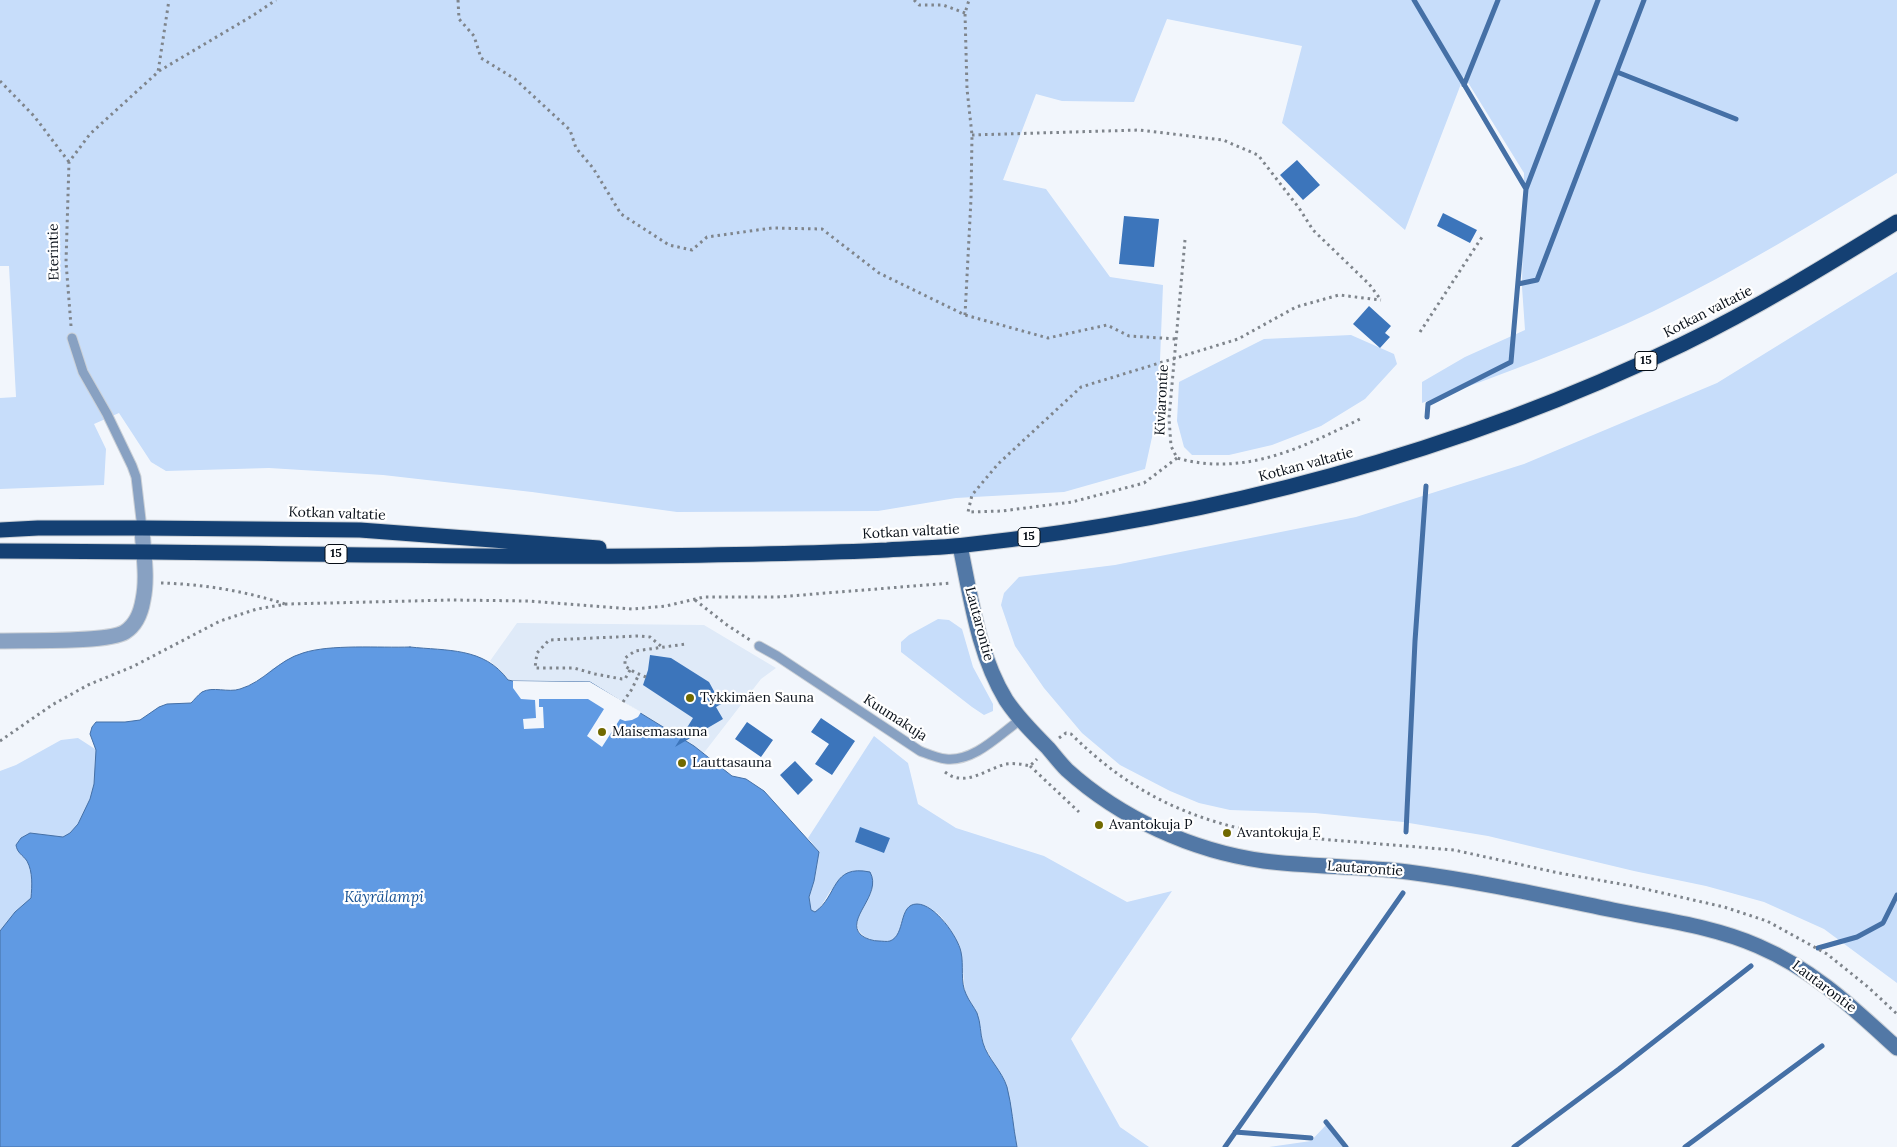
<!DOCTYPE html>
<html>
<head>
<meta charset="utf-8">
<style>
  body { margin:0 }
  canvas { display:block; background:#f2f6fc }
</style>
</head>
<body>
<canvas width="1897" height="1147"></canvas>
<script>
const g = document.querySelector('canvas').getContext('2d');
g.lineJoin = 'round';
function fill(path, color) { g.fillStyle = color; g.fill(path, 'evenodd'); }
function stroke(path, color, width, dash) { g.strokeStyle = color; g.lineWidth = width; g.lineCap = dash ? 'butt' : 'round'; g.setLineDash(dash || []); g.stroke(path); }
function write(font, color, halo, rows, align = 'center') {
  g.font = font + ' Lora,serif'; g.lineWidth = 4.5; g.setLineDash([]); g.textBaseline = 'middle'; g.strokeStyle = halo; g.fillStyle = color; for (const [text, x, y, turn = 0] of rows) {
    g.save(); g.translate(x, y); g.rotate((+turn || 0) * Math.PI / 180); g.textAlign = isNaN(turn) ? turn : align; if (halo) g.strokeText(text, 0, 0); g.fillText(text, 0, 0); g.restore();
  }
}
fill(new Path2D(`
  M 517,623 L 704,625 L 776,668 L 761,679 L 703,754 L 682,738 L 590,682 L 507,680 L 502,672 L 490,661 Z`), '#dfeaf8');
fill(new Path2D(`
  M 0,0 L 1897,0 L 1897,173 C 1817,221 1738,270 1654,311 C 1578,347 1500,375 1422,403 L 1422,382 L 1465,357 L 1525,330 L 1522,287 L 1524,173 L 1464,76 L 1405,230 L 1282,123 L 1302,46 L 1167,19 L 1134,102 L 1062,101 L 1036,94 L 1003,180 L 1046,189 L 1110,277 L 1163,285 L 1158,410 L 1145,469 L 1064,492 L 956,498 L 878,511 L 677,512 L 532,492 L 383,475 L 269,468 L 166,471 L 151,462 L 119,413 L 94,424 L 106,449 L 104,485 L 0,489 L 0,398 L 16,397 L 9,266 L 0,266 Z
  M 1897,272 L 1897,983 L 1824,929 L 1764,902 L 1706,886 L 1634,871 L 1488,836 L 1403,822 L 1315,813 L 1230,810 L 1199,803 L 1170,791 L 1120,765 L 1082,733 L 1044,688 L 1015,646 L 1001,605 L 1004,593 L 1019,577 L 1115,565 L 1356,517 L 1524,464 L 1717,383 Z
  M 1351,335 L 1394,354 L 1397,364 L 1365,399 L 1321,426 L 1272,445 L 1229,455 L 1192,455 L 1184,447 L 1177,421 L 1179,382 L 1264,339 Z
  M 938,619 L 949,620 L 962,629 L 973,667 L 993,704 L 993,711 L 984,715 L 972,707 L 901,652 L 901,642 L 909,635 Z
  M 335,648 L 0,983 L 0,771 L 16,765 L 61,740 L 78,738 L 95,749 C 92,738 87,732 96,722 L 125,722 L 140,720 L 159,707 L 167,704 L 191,703 L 202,692 L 209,690 L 239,690 L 262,680 L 272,669 L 304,652 Z
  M 874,736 L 908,763 L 918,804 L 956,828 L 1044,856 L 1127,902 L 1172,891 L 1071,1039 L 1120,1127 L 1149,1147 L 1017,1147 L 1006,1085 L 983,1043 L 978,1015 L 965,992 L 961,951 L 943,919 L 936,912 L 905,912 C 903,918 902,930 899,935 C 889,949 856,941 857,922 C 857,914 868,898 872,890 L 831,890 L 820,908 L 815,912 L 811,910 L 809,897 L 814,881 L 819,852 L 808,838 Z
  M 1326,1125 L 1345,1147 L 1269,1147 L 1311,1141 Z`), '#c7ddfa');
const water = new Path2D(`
  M 410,647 C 447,651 484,647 508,680 L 513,681 L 590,682 L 694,746 L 732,776 L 746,779 L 764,791 L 819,852 L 814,881 L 809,897 L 811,910 L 815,912 C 838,896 831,864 870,872 C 883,895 844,919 861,935 C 866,939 873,941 879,941 C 882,941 887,942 890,941 C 906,935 898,904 917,904 C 935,904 958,937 961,952 C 964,965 960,982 966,994 C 969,1001 974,1007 977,1013 C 981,1023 980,1034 983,1043 C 988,1059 1002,1071 1007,1087 C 1012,1106 1013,1127 1017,1147 L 0,1147 L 0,931 L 15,912 L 31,898 C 32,886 33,872 27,861 C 23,855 17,853 16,845 L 21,838 L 30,833 L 63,837 L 70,833 L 78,824 L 90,799 L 94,784 L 96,750 L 90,734 L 92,727 L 96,722 L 125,722 L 140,720 L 159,707 L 167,704 L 191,703 C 194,700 198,695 202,692 C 213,686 228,693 240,689 C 264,682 278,660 303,653 C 330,644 380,648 410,647 Z`);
fill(water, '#609ae3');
stroke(water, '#4570a6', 1);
fill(new Path2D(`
  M 513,681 L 590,682 L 641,712 L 638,717 L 632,720 L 625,721 L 620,719 L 602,747 L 587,736 L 604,709 L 588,699 L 539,699 L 539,707 L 543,707 L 544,728 L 524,729 L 523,719 L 536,718 L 535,700 L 521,699 L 513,688 Z`), '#f2f6fc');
stroke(new Path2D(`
  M 1414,0 L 1526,189
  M 1617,72 L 1736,119
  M 1464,85 L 1498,0
  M 1518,284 L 1537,280 L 1644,0
  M 1427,417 L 1428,404 L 1511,362 L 1526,189 L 1598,0
  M 1406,832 L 1415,641 L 1426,486
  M 1818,948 L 1857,937 L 1883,923 L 1897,895
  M 1326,1122 L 1346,1147
  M 1235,1132 L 1311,1138
  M 1225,1147 L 1403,893
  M 1514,1147 L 1619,1069 L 1751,966
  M 1685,1147 L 1822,1046`), '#4570a6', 5);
fill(new Path2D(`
  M 1297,160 L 1320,185 L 1303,200 L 1280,175 Z
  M 1443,213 L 1477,230 L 1470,243 L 1437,226 Z
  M 1124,216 L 1159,219 L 1154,267 L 1119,264 Z
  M 1369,306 L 1391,326 L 1385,333 L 1390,337 L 1380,348 L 1353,324 Z
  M 650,655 L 671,658 L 709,682 L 721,704 L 716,707 L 723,719 L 675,747 L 693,718 L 643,685 L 648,670 Z
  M 821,718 L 855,741 L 832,775 L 815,764 L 829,744 L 811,732 Z
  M 747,722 L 773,740 L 761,757 L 735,739 Z
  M 795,761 L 813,780 L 798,795 L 780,775 Z
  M 860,827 L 890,838 L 884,853 L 855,842 Z`), '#3c75bb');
const lane = new Path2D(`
  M 72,338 L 83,372 L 107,414 L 132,466 L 136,477 L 142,528
  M 759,646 L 777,656 L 920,751 C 928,754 937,758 946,759 C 974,762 999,735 1020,720`);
const street = new Path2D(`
  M 0,641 C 24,640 108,643 125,632 C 136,625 141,612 143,600 C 148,577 143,551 142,528`);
const secondary = new Path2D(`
  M 960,546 C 971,598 978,654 1006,700 C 1018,718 1033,733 1048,748 C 1054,755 1060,763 1067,770 C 1120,818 1192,851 1264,861 C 1312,867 1360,866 1408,872 C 1477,881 1545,896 1613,910 C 1661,920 1713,926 1758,946 C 1814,970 1853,1008 1897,1048`);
const highway = new Path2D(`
  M 0,530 L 38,528 L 142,528 L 360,530 L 599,548
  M 0,551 C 214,551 427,558 640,556 C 722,555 805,554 887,550 C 913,548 939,548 965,545 C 1213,518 1458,453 1683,344 C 1757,308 1827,265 1897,222`);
stroke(lane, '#ccd1d7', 11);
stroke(street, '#ccd1d7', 17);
stroke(secondary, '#ccd1d7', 17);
stroke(highway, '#ccd1d7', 17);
stroke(new Path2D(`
  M 458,0 L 459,19 L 474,36 L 481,58 L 515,79 L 570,130 L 576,148 L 593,168 L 621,214 L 669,245 L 692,250 L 707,237 L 772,228 L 822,229 L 879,273 L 965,315 L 1048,338 L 1107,325 L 1129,336 L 1177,339
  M 914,0 L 919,5 L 943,5 L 965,13
  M 159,71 L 252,16 L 276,0
  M 0,81 L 34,116 L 69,162
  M 972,135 L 1139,130 L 1223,140 L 1258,155 L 1299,208 L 1313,230 L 1369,284 L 1381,300
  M 1185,240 L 1169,418 L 1171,446 L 1177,458 C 1243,477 1302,448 1360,419
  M 965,315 L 971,199 L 972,135 L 967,89 L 965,13 L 969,0
  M 71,326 L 66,262 L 69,162 L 90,134 L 158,72 L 169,0
  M 1420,332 L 1484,234
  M 1177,458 L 1144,483 L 1072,502 L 1002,511 L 968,512 L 972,495 L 998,464 L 1081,387 L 1238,339 L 1296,307 L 1339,295 L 1381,300
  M 161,583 C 202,584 245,591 285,604
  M 695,600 L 727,625 L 750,640
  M 630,670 L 625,679 L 622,679 L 595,674 L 574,668 L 535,668 L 537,653 L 549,640 L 638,636 L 650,637 L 662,647
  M 646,677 L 634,672 L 625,666 L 625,658 L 635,651 L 686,644
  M 623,702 L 632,689 L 639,674
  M 1059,738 L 1066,733 L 1071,734 C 1131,793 1189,820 1271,835 L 1454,850 L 1559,873 L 1632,886 L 1724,907 L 1767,921 L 1827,954 L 1868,987 L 1897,1014
  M 0,741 L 52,705 L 88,685 L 134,666 L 220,621 L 257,609 L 287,604 L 452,600 L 528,601 L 633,609 L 666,606 L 704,597 L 777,597 L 951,583
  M 1030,766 L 1079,812
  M 945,772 C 965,788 986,769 1006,764 C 1014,763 1022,764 1030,766 L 1037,759
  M 1227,833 L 1229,827`), '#7f858c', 3, [2.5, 4]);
stroke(lane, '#88a1c2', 9);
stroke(street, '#88a1c2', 15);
stroke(secondary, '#5278a6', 15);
stroke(highway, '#144073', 15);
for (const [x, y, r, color] of [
  [690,698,5,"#706900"],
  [602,732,5,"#706900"],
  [682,763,5,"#706900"],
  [1099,825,5,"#706900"],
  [1227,833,5,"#706900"]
]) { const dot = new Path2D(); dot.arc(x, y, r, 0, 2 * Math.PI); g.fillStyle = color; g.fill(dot); stroke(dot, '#fff', 2); }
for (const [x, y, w] of [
  [1646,361,22],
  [1029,537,22],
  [336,554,22]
]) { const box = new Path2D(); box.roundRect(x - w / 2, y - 9.5, w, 19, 4); g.fillStyle = '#fff'; g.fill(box); stroke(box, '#070e17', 1); }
write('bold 12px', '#070e17', null, [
  ["15",1646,361],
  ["15",1029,537],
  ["15",336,554]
]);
write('14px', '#070e17', '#fff', [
  ["Eterintie",54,252,-91],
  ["Kotkan valtatie",1708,312,-27],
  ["Kiviarontie",1162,400,-87],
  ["Kotkan valtatie",1306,465,-15],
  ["Kotkan valtatie",337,514,2],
  ["Kotkan valtatie",911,532,-3],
  ["Lautarontie",979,624,75],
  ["Kuumakuja",895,718,33],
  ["Lautarontie",1365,869,4],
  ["Lautarontie",1824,987,37]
]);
write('14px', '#070e17', '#fff', [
  ["Tykkimäen Sauna",700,698],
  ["Maisemasauna",612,732],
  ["Lauttasauna",692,763],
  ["Avantokuja P",1109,825],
  ["Avantokuja E",1237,833]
], 'left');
write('italic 15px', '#175193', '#fff', [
  ["Käyrälampi",384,898]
]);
</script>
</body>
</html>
